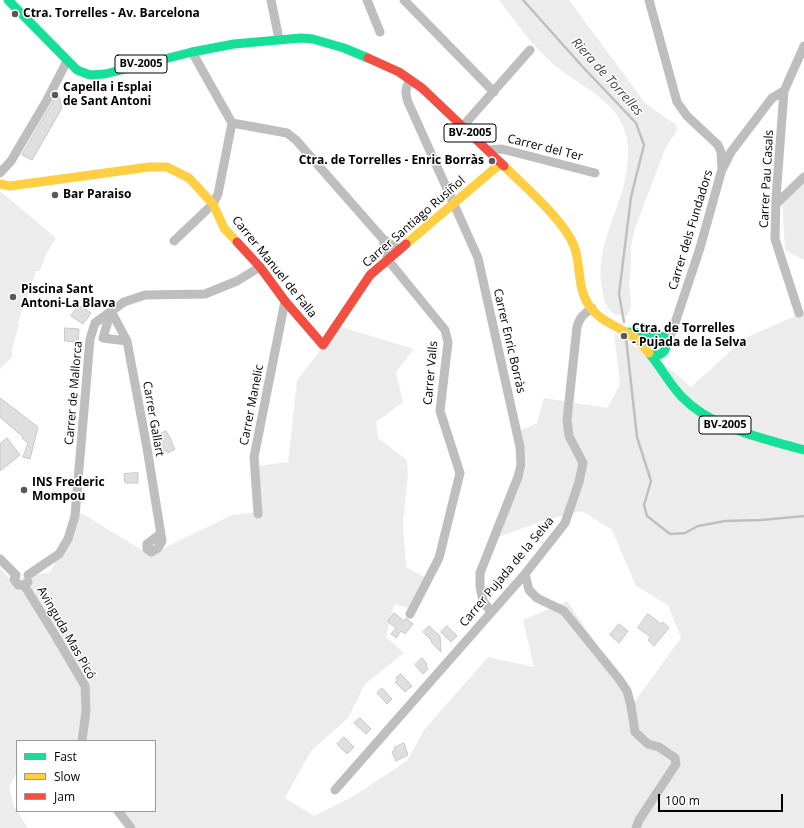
<!DOCTYPE html>
<html>
<head>
<meta charset="utf-8">
<style>
	body { margin:0 }
	#map { position:relative; width:804px; height:828px; overflow:hidden; background:#fff; font-family:"Open Sans",sans-serif }
	canvas { display:block }
	.legend { position:absolute; left:16px; top:740px; width:140px; height:72px; box-sizing:border-box; background:#fff; border:1px solid #999; margin:0; padding:5px 7px; list-style:none; font-size:12px; color:#000 }
	.legend li { display:flex; align-items:center; gap:8px; height:20px }
	.legend b { width:20px; border:1px solid #999 }
	.scale { position:absolute; left:658px; top:794px; width:125px; height:18px; box-sizing:border-box; border:2px solid #000; border-top:0; padding-left:5px; font-size:12px; line-height:14px; white-space:nowrap; color:#000; -webkit-text-stroke:3px #fff; paint-order:stroke }
</style>
</head>
<body>
<div id="map">
<canvas width="804" height="828"></canvas>
<ul class="legend">
<li><b style="height:5px;background:#16e098"></b>Fast</li>
<li><b style="height:5px;background:#ffcf43"></b>Slow</li>
<li><b style="height:5px;background:#f24e42"></b>Jam</li>
</ul>
<div class="scale">100 m</div>
</div>
<script>
const g = document.querySelector('canvas').getContext('2d');
g.lineJoin = 'round';
function fill(path, color) {
  g.fillStyle = color;
  g.fill(path, 'evenodd');
}
function stroke(path, color, width, dash) {
  g.strokeStyle = color;
  g.lineWidth = width;
  g.lineCap = dash ? 'butt' : 'round';
  g.setLineDash(dash || []);
  g.stroke(path);
}
function write(font, color, halo, rows, align = 'center') {
  g.font = font + ' "Open Sans",sans-serif';
  g.lineWidth = 3;
  g.setLineDash([]);
  g.textBaseline = 'middle';
  g.strokeStyle = halo;
  g.fillStyle = color;
  for (const [text, x, y, turn = 0] of rows) {
    g.save();
    g.translate(x, y);
    g.rotate((+turn || 0) * Math.PI / 180);
    g.textAlign = isNaN(turn) ? turn : align;
    if (halo) g.strokeText(text, 0, 0);
    g.fillText(text, 0, 0);
    g.restore();
  }
}
const green = new Path2D(`
	M499,0H569L645,103L670,121L676,124L677,130L665,149L634,231L631,247V264L629,285L631,299L630,309L627,316C624,315 618,316 615,314C608,311 604,301 603,294C593,251 616,220 625,180C627,170 628,158 628,147C625,100 579,88 550,61C530,43 515,21 499,0Z
	M804,179V260L785,250L782,197Z
	M0,191L56,238L46,254L40,271H36L18,323L19,325L12,349V357L0,369Z
	M804,312V828H125L121,820L113,811H155V741H17V772L9,787L14,807L28,828H0V568L10,580L50,572L81,513L150,555L232,515L259,512L257,466L288,462L297,381L338,326L414,349L396,372L403,402L376,422L378,438L407,460L408,475L403,522L406,567L424,577L408,608L394,604L386,637L404,653L365,684L348,718L311,751L285,798L314,816L352,797L407,761L424,730L488,657L534,667L523,620L567,601L635,701L681,638L668,605L636,586L612,530L582,511L542,521L499,537L527,465L521,430L537,423L544,398L607,408L620,385L614,333L669,368L691,387L745,338Z`);
const stream = new Path2D(`
	M523,0L581,65L636,123L644,145L631,197L619,294L624,322
	M626,338L637,437L651,481L644,505L647,516L670,534L685,533L698,526L725,521L762,520L804,516`);
const building = new Path2D(`
	M58,93L62,108L32,160L22,155Z
	M79,305L91,313L83,324L71,316Z
	M65,328L79,329L78,342L65,341Z
	M0,398L38,427L30,459L23,457L28,443L22,438L23,437L0,417Z
	M166,431L172,441L171,442L175,449L168,453L166,450L164,452L158,442L160,441L157,436Z
	M7,438L20,455L0,471V444Z
	M138,473V483H125L124,474Z
	M394,613L404,621L406,618L413,624L405,634L401,631L396,638L391,634L396,628L388,622Z
	M648,614L661,624L663,622L669,628L654,646L648,640L651,637L638,628Z
	M619,624L628,631L619,643L610,635Z
	M429,626L440,636L441,652L431,642L432,641L423,632Z
	M447,626L457,636L451,642L441,632Z
	M422,658L427,664L426,666L428,669L423,674L415,665Z
	M401,674L412,686L405,692L395,682L398,680L396,678Z
	M382,688L392,699L387,704L377,693Z
	M360,718L371,729L366,734L354,723Z
	M344,737L354,747L347,754L337,744Z
	M404,743L408,755L396,761L392,752L395,750L394,748Z`);
const street = new Path2D(`
	M271,0L279,39
	M367,0L380,32
	M404,0L494,92
	M649,0L677,102L687,116L718,145L721,152L722,169L700,248L672,332L667,341
	M410,80C405,89 405,93 408,102L478,258L520,447L521,465L518,477L480,573V587L483,601L491,612
	M784,91L776,198L775,239L799,313
	M232,123L287,133L296,140L383,239L399,250
	M463,126L530,50
	M488,150L502,149L595,173
	M723,168L731,152L772,98L784,91L804,46
	M0,173L11,161L47,100L67,61
	M776,204L804,177
	M383,239L388,260L445,330L448,342L440,411L460,473L439,558L410,614
	M174,241L213,204L218,194L232,123L192,52
	M111,311L127,341L147,448L162,541L158,548L151,552L147,549V544L160,534
	M111,311L103,338L127,341
	M258,514L254,457L285,301
	M0,559L16,575
	M525,574L529,590L537,598L564,611L619,679L627,691L631,706L635,732L648,744L659,747L675,758L676,764L639,820L636,828
	M16,575L14,579L18,585H24L28,582
	M28,575L59,554L68,539L75,516L90,339L95,323L124,302L145,295L205,294L237,281L260,267
	M24,585L55,635L85,686L86,711L82,741
	M335,790L525,574L565,523L579,482L583,463L569,436L567,420L577,327C579,318 584,314 592,308
	M118,811L131,828`);
const fast = new Path2D(`
	M8,0L77,70L90,75L105,74L192,52L234,44L301,38L313,39L344,48L368,58
	M629,332C640,333 655,333 664,337C668,344 667,351 659,355L651,354
	M649,353C661,367 669,384 682,397C713,429 763,438 804,450`);
const slow = new Path2D(`
	M504,166C524,186 564,220 574,246C581,264 577,287 588,304C599,322 619,326 635,338C641,342 644,348 649,353
	M0,184L10,186L149,167H167L189,178L213,204L224,228L237,242
	M406,244L501,163`);
const jam = new Path2D(`
	M368,58L399,72L422,88L504,166
	M237,242L260,267L285,301L323,345L370,275L406,244`);
const markers = [
	[15,14,4,"#595959"],
	[55,95,4,"#595959"],
	[492,161,4,"#595959"],
	[55,195,4,"#595959"],
	[13,297,4,"#595959"],
	[624,336,4,"#595959"],
	[24,490,4,"#595959"]
];
const shields = [
	[141,64,52],
	[470,133,52],
	[725,425,52]
];
const shieldNames = [
	["BV-2005",141,64],
	["BV-2005",470,133],
	["BV-2005",725,425]
];
const poiNames = [
	["Ctra. Torrelles - Av. Barcelona",23,14],
	["Capella i Esplai",63,88],
	["de Sant Antoni",63,102],
	["Ctra. de Torrelles - Enric Borràs",484,161,"right"],
	["Bar Paraiso",63,195],
	["Piscina Sant",21,290],
	["Antoni-La Blava",21,304],
	["Ctra. de Torrelles",632,329],
	["- Pujada de la Selva",632,343],
	["INS Frederic",32,483],
	["Mompou",32,497]
];
const streetNames = [
	["Carrer del Ter",545,148,14],
	["Carrer Pau Casals",767,179,-87],
	["Carrer Santiago Rusiñol",414,222,-41],
	["Carrer dels Fundadors",691,230,-73],
	["Carrer Manuel de Falla",274,267,51],
	["Carrer Enric Borràs",509,341,77],
	["Carrer Valls",431,373,-85],
	["Carrer de Mallorca",74,393,-85],
	["Carrer Manelic",252,405,-79],
	["Carrer Gallart",153,419,80],
	["Carrer Pujada de la Selva",507,572,-50],
	["Avinguda Mas Picó",66,633,60]
];
const waterNames = [
	["Riera de Torrelles",607,77,48]
];
fill(green, '#ececec');
stroke(stream, '#bfbfbf', 2.5);
fill(building, '#dfdfdf');
stroke(building, '#c7c7c7', 1);
stroke(street, '#bebebe', 9);
stroke(fast, '#16e098', 9);
stroke(slow, '#ffcf43', 9);
stroke(jam, '#f24e42', 9);
for (const [x, y, r, color] of markers) {
  const dot = new Path2D();
  dot.arc(x, y, r, 0, 2 * Math.PI);
  g.fillStyle = color;
  g.fill(dot);
  stroke(dot, '#fff', 1.5);
}
for (const [x, y, w] of shields) {
  const box = new Path2D();
  box.roundRect(x - w / 2, y - 9, w, 18, 3);
  g.fillStyle = '#fff';
  g.fill(box);
  stroke(box, '#000', 1);
}
write('bold 11px', '#000', null, shieldNames);
write('bold 12px', '#000', '#fff', poiNames, 'left');
write('12px', '#000', '#fff', streetNames);
write('italic 13px', '#444', '#fff', waterNames);
</script>
</body>
</html>
